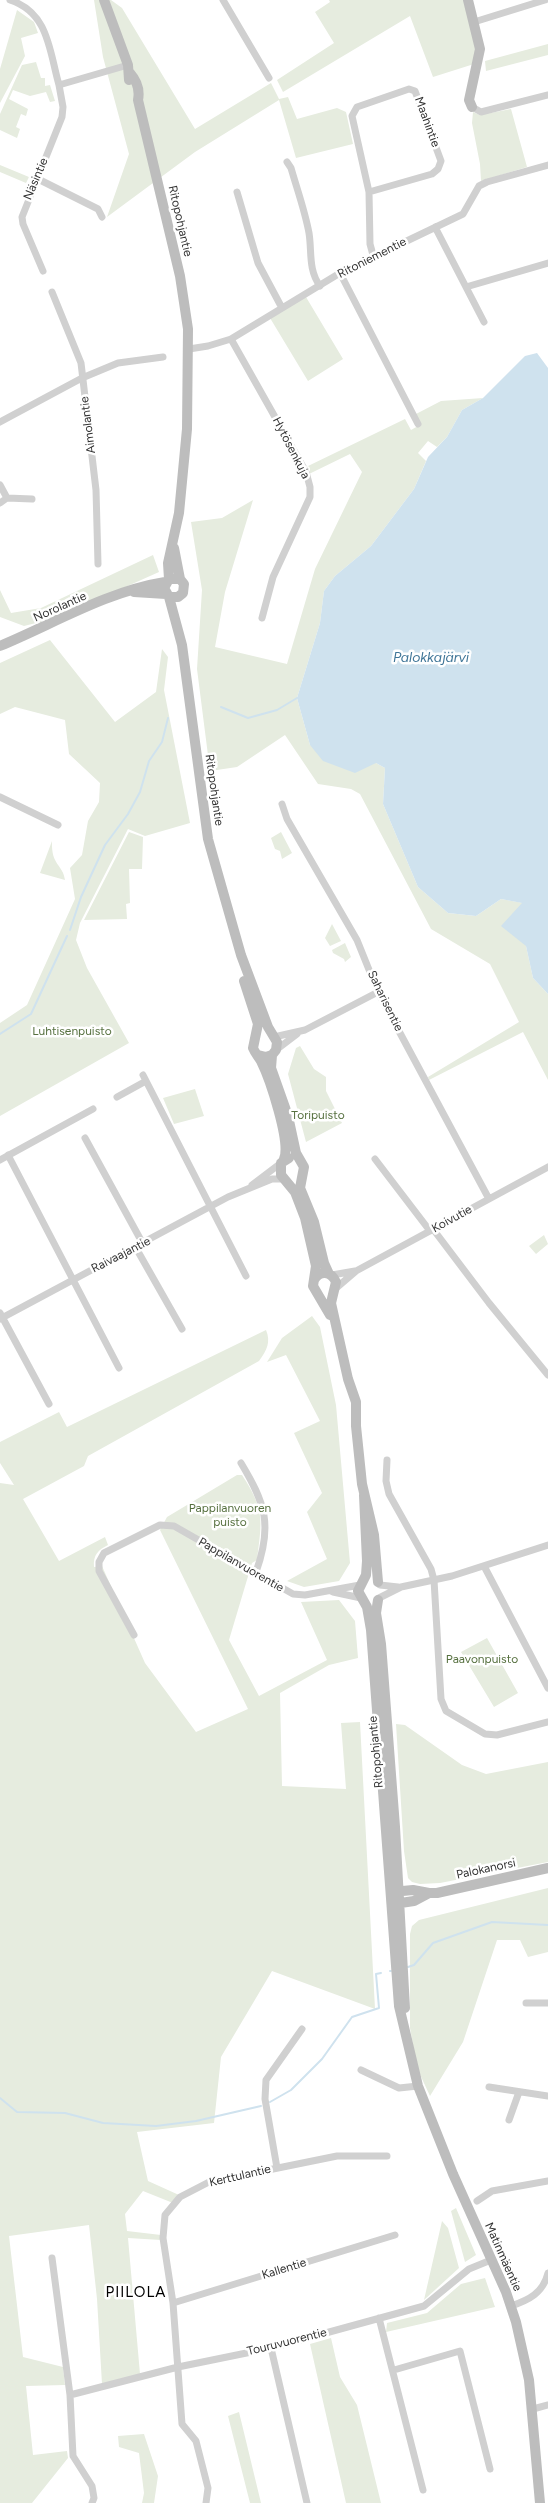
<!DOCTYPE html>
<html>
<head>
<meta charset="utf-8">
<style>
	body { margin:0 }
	canvas { display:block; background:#fff }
</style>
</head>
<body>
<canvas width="548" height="2503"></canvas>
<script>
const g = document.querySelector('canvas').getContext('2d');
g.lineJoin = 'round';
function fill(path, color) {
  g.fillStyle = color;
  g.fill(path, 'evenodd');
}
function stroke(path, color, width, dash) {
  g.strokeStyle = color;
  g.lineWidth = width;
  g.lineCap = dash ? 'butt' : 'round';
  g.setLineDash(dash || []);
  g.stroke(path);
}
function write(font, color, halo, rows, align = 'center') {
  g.font = font + ' Figtree,sans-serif';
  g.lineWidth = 5;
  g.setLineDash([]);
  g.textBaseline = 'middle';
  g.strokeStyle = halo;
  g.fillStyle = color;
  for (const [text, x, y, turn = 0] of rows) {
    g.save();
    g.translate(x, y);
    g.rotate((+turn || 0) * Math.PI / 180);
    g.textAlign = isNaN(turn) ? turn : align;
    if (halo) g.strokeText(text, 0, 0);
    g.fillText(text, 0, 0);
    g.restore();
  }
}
const green = new Path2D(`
	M94,0H111L122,8L195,129L271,83L279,99L288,97L297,119L337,108L346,112L353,144L296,158L279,100L195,152L107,217L129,154L103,57Z
	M329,0H465L476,50L474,64L433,77L410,16L283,92L277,80L334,43L315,12L330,2Z
	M17,10L34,22L38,33L21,38L25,56L0,103V69Z
	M548,44V55L486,71L485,61Z
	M36,62L41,78H45V86L50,85L55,101L50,102L46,92L30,96L13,90L9,99L28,109L26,116L21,114L16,127L20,129L17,138L0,130V114L22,65Z
	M511,109L527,167L481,181L480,164L472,123L473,112L480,115Z
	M0,165L29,177L26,183L0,172Z
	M306,297L343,359L308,381L270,318Z
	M483,398L462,410L447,437L437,447L428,441L418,453L426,461L414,489L371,546L335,576L324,591L320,623L297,698L310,745L376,763L385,768L383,804L418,887L448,913L476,916L501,899L523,903L526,946L533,978L548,994V1080L523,1032L429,1080L428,1077L519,1022L490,964L431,929L360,794L351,789L318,784L285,735L237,767L210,771L197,669L202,590L191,522L222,518L253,500L225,592L215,647L287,664L315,569L362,472L350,454L309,474L306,467L405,419L411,430L418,426L416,414L441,401Z
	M153,555L159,572L56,618L24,626L0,617V590L11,613L41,608Z
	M50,640L115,722L156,692L162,649L168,657L164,690L190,823L145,836L128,829L80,923L76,940L87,968L129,1043L0,1116V1023L27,1005L75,899L70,868L82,855L88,821L99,802L100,783L69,754L65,720L15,707L0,714V663Z
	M129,832L143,837L142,869H129L130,903L126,904L127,919L84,920Z
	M281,832L292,853L282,859L280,851L275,849L271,838Z
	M52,841C51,866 63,864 65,880L40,873Z
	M332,924L341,941L330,946L325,938Z
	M345,943L351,957L345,962L344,959L333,953L332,950Z
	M300,1046L314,1069L326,1077V1091L342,1123L306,1142L288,1074L296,1048Z
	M195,1089L204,1116L174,1124L163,1098Z
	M544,1235L548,1244L536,1254L529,1246Z
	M312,1316L320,1327L336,1405L350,1563L339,1581L304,1587L287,1581L327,1559L307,1512L322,1493L294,1433L320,1421L286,1355L267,1362L282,1338Z
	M266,1330C271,1342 267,1350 259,1361L88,1456L84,1466L23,1499L59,1561L105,1537L108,1545C98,1550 93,1555 94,1567L102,1566L145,1663L196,1732L248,1709L160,1530L167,1517L237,1475H242C265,1510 262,1520 257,1560L252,1563L229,1640L259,1696L327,1660L301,1602L339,1600L355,1621L358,1658L329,1665L280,1693L282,1786L346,1789L341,1723L360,1722L375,2009L272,1971L221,2057L214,2123L137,2132L148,2181L179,2195L173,2203L143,2191L125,2214L127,2231L161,2235V2240L128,2238L140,2374L102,2384L97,2299L89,2225L9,2236L23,2357L63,2367L65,2385L26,2386L33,2455L67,2451L68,2458L32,2503H0V1483L14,1485L0,1463V1442L59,1412L67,1427Z
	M487,1638L518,1693L494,1707L461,1652Z
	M396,1724L405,1725L462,1765L486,1774L548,1762V1862L440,1883L420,1884L412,1882L408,1878L404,1851Z
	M548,1888V1952L528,1957L520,1940H497L463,2042L430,2096L417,2068L410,2028V1934L412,1926L419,1920Z
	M456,2208L476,2255L465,2262L451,2211Z
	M442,2221L448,2228L459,2268L424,2300Z
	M485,2278L495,2307L386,2332L387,2323L427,2313L461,2284Z
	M331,2338L340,2377L357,2405L381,2503H346L310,2344Z
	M239,2412L261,2503H250L228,2416Z
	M144,2434L158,2476L154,2503H142L144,2493L139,2453L119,2447L118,2436Z`);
const water = new Path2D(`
	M537,353L548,368V994L533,978L526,946L501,926L522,903L501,899L476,916L448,913L418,887L383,804L385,768L376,763L355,773L323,761L310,745L297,698L320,623L324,591L335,576L371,546L414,489L428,457L447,437L462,410L483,398L525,356Z`);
const stream = new Path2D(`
	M221,707L248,718L277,710L297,698
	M70,930L81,897L105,845L128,814L140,792L149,761L162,742L168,718
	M0,1034L31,1014L67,936
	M408,1967L414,1965L433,1943L492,1922L548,1925
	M390,1971H391
	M0,2098L17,2112L65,2113L103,2123L156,2126L196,2121L261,2106
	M270,2102L291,2090L322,2059L352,2017L379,2008L376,1974L381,1973`);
const street = new Path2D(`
	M10,0C49,13 49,50 59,85L128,65
	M223,0L269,78
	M474,22L545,0
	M472,107L481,112L548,95
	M287,162L291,168C297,189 305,211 309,233C312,251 308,270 320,286
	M36,178L98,209L102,217
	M237,192L258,263L282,308
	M369,192L432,174L438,169L441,161L415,91L409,89L357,107L352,116L369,192L370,244L373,255
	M435,227L484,322
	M43,271L23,224L22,217L62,117L63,107L59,85
	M340,273L418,424
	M466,287L548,263
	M52,292L81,363L96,490L98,564
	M231,339L306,472L310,487V497L273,577L262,618
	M189,349L208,346L231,339L340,273L463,214L479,186L487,182L548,165
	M0,422L82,378L118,363L163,357
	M0,485L7,498
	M0,503L7,498L32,499
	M0,797L58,825
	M282,804L287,819L357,940L378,992L489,1199
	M274,1037L305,1030L378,992
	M276,1050L297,1034
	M143,1075L246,1276
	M117,1097L146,1081
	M85,1138L143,1244
	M8,1155L119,1368
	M375,1159L430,1231
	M0,1160L93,1109
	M252,1185L281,1163
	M433,1229L489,1303L548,1375
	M136,1248L182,1329
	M332,1275L355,1271
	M335,1289L356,1271L548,1167
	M0,1313L49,1404
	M0,1319L228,1197L272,1179H285
	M387,1460L386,1481L389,1494L431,1569L434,1580L441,1699L446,1711L485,1734L497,1735L548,1722
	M241,1463C265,1503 273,1525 256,1572
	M484,1566L548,1688
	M380,1585L398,1587
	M333,1592L361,1598
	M379,1598L401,1587L452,1576L548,1545
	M134,1635L99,1571V1562L104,1553L160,1525L174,1526L293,1594L305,1595L360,1585
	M526,2003H548
	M361,2070L399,2088L418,2086
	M489,2087L548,2096
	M509,2120L519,2092
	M277,2168L265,2099L266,2080L302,2029
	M477,2201L492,2191L548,2181
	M52,2258L70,2395L73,2456L92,2486L94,2498L92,2503
	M173,2303L395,2235
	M511,2306C529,2300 543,2293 548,2273
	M379,2318L423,2490
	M271,2348L307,2503
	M394,2370L460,2351L490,2469
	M70,2395L178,2367L271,2348L424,2306L469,2269L491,2260
	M533,2409L548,2405
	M206,2503L208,2488L196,2441L182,2424L173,2303L163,2238L165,2215L180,2197L209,2182L337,2156H387`);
const secondary = new Path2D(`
	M104,0L128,65L129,80
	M468,0L480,49L469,100L472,107
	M130,73C137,81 140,90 138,100L180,276L188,329L187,429L179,513L168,563L169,579
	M174,548L180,579
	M134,592L166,594
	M169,597H178L183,593L184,584L180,579H169L164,588L169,597L182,645L208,839L241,955L268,1027L277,1042L276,1050L272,1055L266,1057L258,1055
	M0,646C53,624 108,591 165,582
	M244,981L258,1024L253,1048C255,1053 258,1056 261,1061C270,1079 291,1142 284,1159
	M272,1055L271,1068L288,1116L296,1153L304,1167L300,1188L314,1222L324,1263L329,1274
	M289,1158L281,1163V1175L295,1192L305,1218L316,1266L313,1286L330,1315
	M314,1280C320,1270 331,1271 336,1282L331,1303L348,1379L356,1402V1426L362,1484L374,1535L378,1582
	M364,1495L367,1561L366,1575L358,1591L367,1607L371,1630L399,2006L418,2086L453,2174L506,2292L516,2322L529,2380L540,2503
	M378,1600L376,1613L381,1644L395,1827L405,2008
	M392,1892L413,1890L429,1893H437L548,1868
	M394,1904L414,1901L429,1893`);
const streetNames = [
	["Maahintie",427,122,70],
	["Näsintie",36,179,-67],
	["Ritopohjantie",180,221,77],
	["Ritoniementie",372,258,-27],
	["Aimolantie",88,425,-97],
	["Hytösenkuja",291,448,63],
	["Norolantie",60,607,-24],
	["Ritopohjantie",214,790,82],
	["Saharisentie",385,1001,64],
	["Koivutie",452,1219,-29],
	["Raivaajantie",121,1255,-27],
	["Pappilanvuorentie",241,1565,30],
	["Ritopohjantie",376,1752,-95],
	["Palokanorsi",486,1869,-12],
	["Kerttulantie",240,2176,-13],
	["Matinmäentie",503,2257,66],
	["Kallentie",284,2269,-17],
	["Touruvuorentie",287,2342,-14]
];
const parkNames = [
	["Luhtisenpuisto",72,1031],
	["Toripuisto",318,1115],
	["Pappilanvuoren",230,1508],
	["puisto",230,1522],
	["Paavonpuisto",482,1659]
];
const waterNames = [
	["Palokkajärvi",431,658]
];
const quarterNames = [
	["PIILOLA",136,2293]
];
fill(green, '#e6ecdf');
fill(water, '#cfe2ee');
stroke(stream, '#cfe2ee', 2);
stroke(street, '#d0d0d0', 7);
stroke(secondary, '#bdbdbd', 10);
write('12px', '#333', '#fff', streetNames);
write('12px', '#56703f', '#fff', parkNames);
write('italic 14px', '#3f7597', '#fff', waterNames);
g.letterSpacing = '1px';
write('15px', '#000', '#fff', quarterNames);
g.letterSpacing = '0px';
</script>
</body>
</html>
